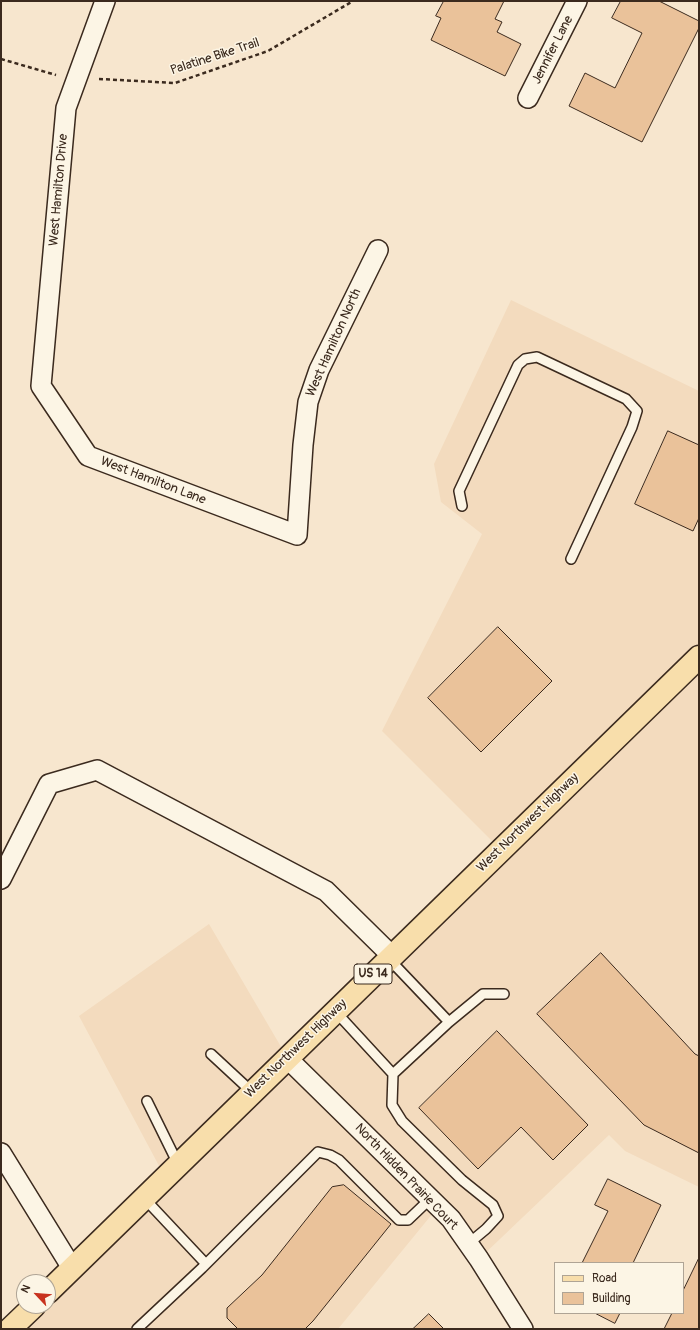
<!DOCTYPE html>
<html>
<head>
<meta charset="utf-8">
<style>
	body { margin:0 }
	#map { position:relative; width:700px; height:1330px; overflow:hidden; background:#f7e6ce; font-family:Pangolin,sans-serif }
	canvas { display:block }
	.frame { position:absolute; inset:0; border:2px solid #3b2a1e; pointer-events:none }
	.legend { position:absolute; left:554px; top:1262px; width:130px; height:52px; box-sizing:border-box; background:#fcf5e5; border:1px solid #afa495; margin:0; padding:5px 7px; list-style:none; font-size:12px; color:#3b2a1e }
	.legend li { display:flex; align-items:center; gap:8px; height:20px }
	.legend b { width:20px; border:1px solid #afa495 }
	.north { position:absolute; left:16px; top:1274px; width:40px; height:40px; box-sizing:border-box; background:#fcf5e5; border:1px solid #afa495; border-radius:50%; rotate:296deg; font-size:11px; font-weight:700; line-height:16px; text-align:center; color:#3b2a1e }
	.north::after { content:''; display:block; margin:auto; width:14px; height:18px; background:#c8321e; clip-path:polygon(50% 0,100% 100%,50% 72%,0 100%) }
</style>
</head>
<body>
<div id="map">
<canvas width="700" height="1330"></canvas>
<div class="frame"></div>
<ul class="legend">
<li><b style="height:5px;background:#f8deab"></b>Road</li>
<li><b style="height:11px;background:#eac29a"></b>Building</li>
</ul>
<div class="north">N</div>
</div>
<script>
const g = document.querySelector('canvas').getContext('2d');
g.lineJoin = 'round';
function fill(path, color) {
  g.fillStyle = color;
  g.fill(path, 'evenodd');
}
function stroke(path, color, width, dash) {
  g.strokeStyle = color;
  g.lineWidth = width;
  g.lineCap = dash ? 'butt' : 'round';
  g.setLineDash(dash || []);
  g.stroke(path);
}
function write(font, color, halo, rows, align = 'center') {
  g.font = font + ' Pangolin,sans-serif';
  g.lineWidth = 3;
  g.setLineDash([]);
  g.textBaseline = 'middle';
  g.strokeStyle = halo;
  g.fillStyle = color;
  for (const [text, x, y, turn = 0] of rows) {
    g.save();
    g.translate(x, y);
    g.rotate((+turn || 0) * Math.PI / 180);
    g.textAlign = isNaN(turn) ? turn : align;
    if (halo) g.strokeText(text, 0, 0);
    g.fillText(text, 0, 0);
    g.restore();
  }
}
const built = new Path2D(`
	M511,300L699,391V1187L625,1151L609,1135L479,1259L438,1207L338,1329H10L34,1306H48V1292L165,1177L79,1016L209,924L287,1057L501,850L382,731L482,534L441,502L434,464Z`);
const building = new Path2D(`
	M444,1H504L495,19L502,22L497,32L521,44L505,76L431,40L441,18L436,16Z
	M621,1H659L699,21V28L642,142L569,106L585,73L615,88L642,33L612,18Z
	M668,431L699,445V518L693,531L635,504Z
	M498,627L552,681L481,752L428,698Z
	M601,953L695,1054L699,1056V1153L644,1125L537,1014Z
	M497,1031L588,1125L553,1160L521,1127L478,1169L419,1108Z
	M608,1179L661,1205L633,1263H582L608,1211L595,1205Z
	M344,1185L391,1224L313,1321L305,1329H238L227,1318V1308L262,1275L332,1187Z
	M699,1258V1329H664L672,1313H683V1291Z
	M595,1313H620L615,1323Z
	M429,1314L444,1329H413Z`);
const path = new Path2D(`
	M1,59L56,75
	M99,79L175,83L268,51L353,1`);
const service = new Path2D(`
	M462,506L459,491L518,365L525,359L537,357L626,399L637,411L632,427L571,559
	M389,959L449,1022
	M335,1011L393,1074
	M211,1054L252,1092
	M147,1101L178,1164
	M144,1198L206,1264
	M468,1244L486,1229L498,1216L493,1205L462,1180L402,1121L392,1105L393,1074L449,1022L483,994H504
	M137,1329L202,1268L318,1152L330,1155L339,1160L399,1220H408L430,1199`);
const minor = new Path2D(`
	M105,1L66,108L41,386L88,456L297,535L303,445L308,402L319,370L378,250
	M528,98L577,1
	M1,879L49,784L97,770L326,891L392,956
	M287,1058L451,1219L479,1259L523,1329
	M1,1153L72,1268`);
const primary = new Path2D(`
	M48,1292L699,657
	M10,1329L34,1306`);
const shields = [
	[373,974,38]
];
const shieldNames = [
	["US 14",373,974]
];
const streetNames = [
	["Jennifer Lane",553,50,-63],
	["Palatine Bike Trail",215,57,-18],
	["West Hamilton Drive",59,190,-85],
	["West Hamilton North",334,343,-66],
	["West Hamilton Lane",153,481,21],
	["West Northwest Highway",528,823,-44],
	["West Northwest Highway",296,1049,-44],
	["North Hidden Prairie Court",406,1177,46]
];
fill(built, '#f3dbbe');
fill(building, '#eac29a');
stroke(building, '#3b2a1e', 1);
stroke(service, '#3b2a1e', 12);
stroke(minor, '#3b2a1e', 22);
stroke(primary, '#3b2a1e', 25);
stroke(path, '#3b2a1e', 2.5, [4, 3]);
stroke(service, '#fcf5e5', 9);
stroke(minor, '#fcf5e5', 19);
stroke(primary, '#f8deab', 22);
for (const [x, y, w] of shields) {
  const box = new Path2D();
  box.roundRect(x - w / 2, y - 10, w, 20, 3);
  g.fillStyle = '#fcf5e5';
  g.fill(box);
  stroke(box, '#3b2a1e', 1);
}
write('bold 12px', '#3b2a1e', null, shieldNames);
write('13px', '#3b2a1e', '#fcf5e5', streetNames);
</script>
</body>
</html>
